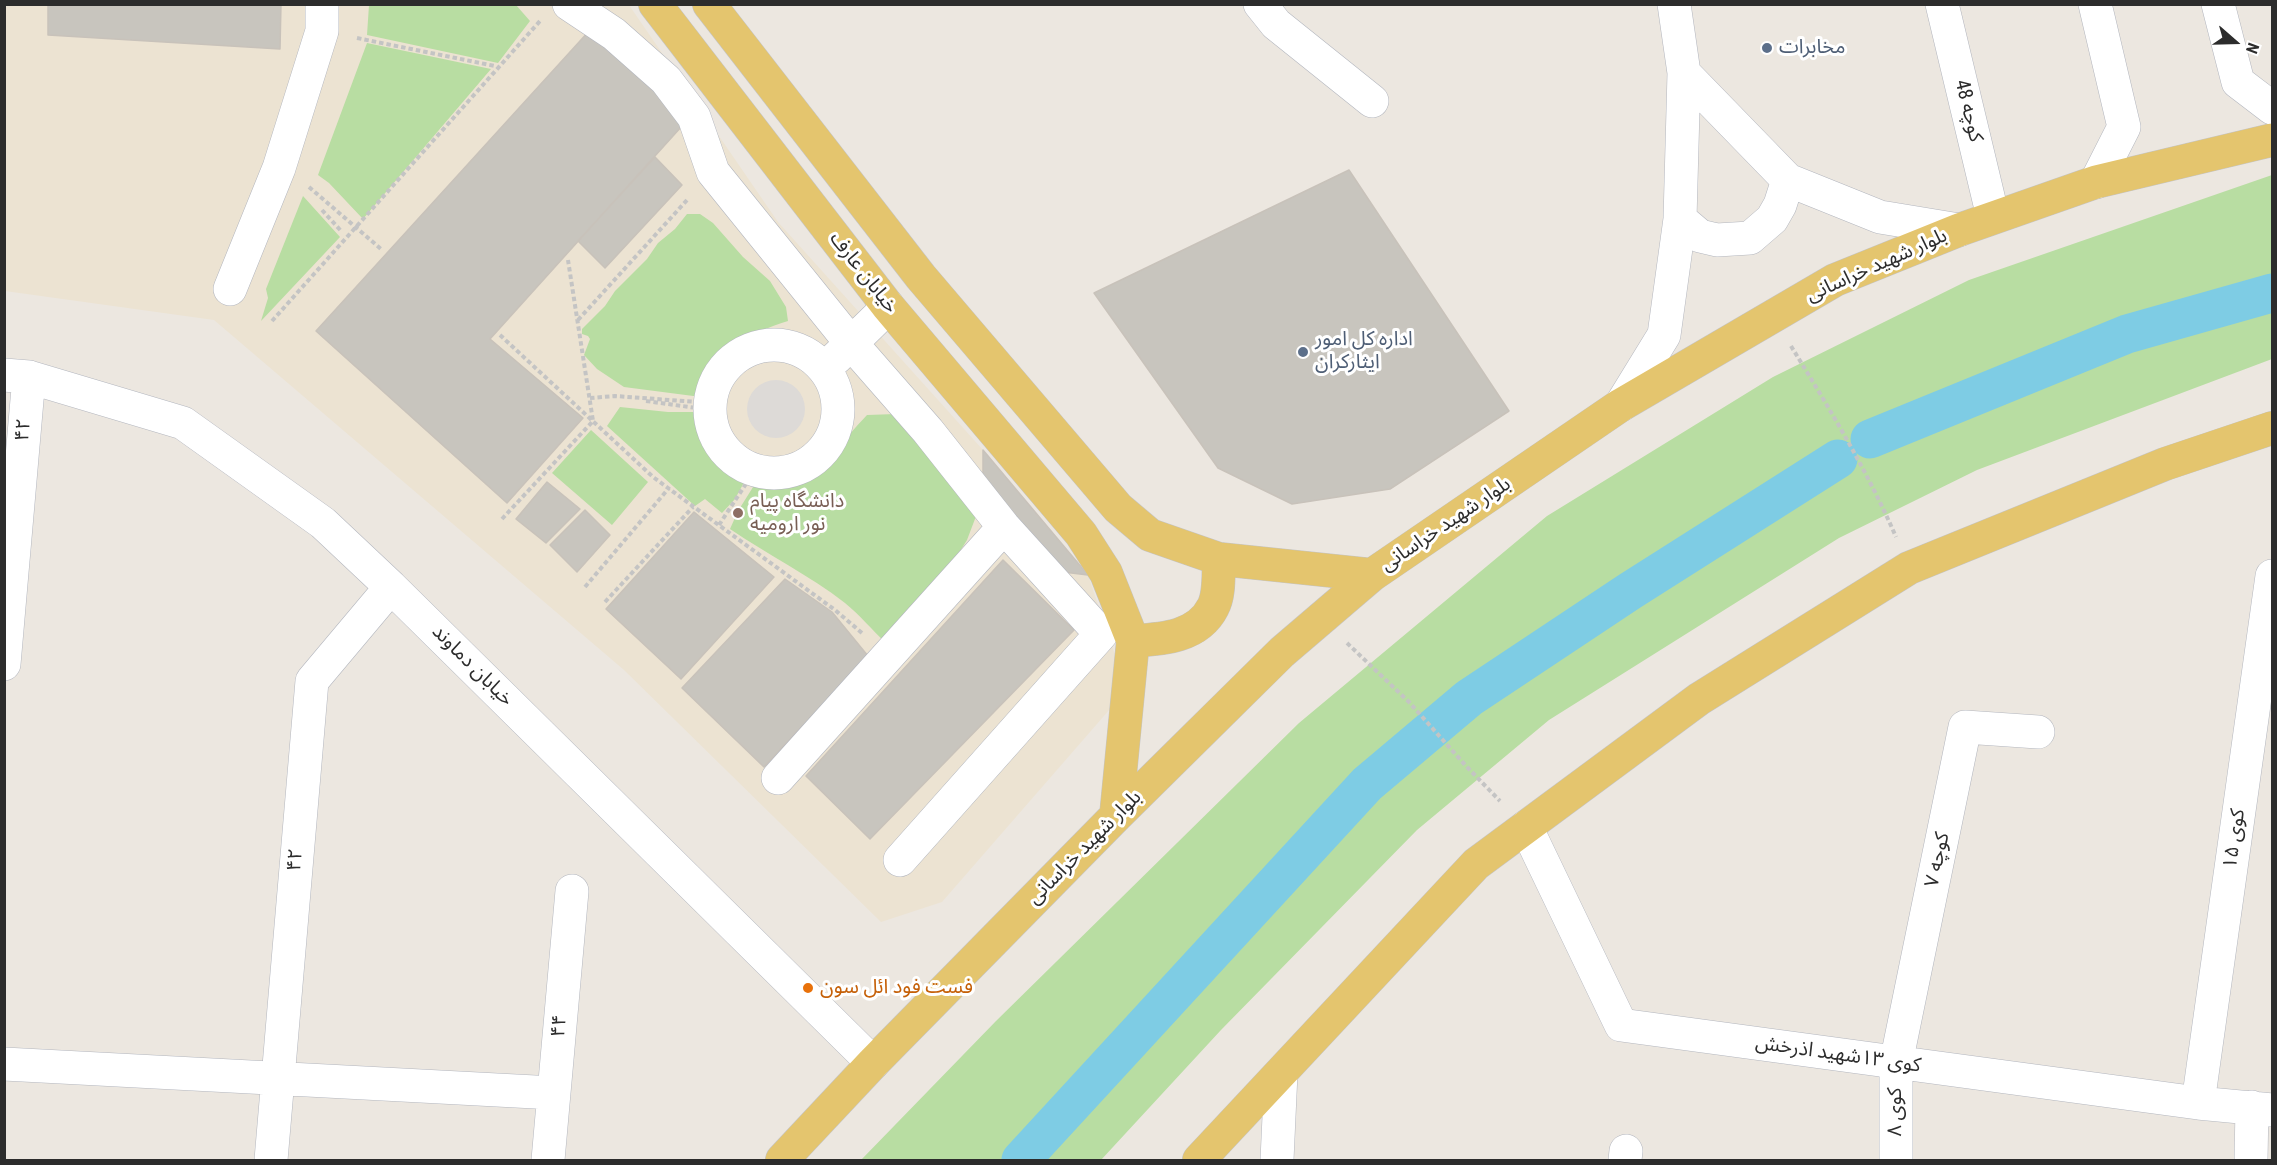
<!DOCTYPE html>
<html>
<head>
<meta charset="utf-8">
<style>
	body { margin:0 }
	#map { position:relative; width:2277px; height:1165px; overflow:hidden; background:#ece7e0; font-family:"Roboto Condensed",sans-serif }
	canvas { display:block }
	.frame { position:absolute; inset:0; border:6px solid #2c2c2c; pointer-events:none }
	.north { position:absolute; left:2205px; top:12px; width:60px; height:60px; -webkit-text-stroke:4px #fff; paint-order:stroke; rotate:110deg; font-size:16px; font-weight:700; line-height:24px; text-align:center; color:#2c2c2c }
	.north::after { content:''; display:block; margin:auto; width:21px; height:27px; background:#2c2c2c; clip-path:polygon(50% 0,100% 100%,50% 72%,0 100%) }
</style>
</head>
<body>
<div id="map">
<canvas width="2277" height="1165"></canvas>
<div class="frame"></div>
<div class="north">N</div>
</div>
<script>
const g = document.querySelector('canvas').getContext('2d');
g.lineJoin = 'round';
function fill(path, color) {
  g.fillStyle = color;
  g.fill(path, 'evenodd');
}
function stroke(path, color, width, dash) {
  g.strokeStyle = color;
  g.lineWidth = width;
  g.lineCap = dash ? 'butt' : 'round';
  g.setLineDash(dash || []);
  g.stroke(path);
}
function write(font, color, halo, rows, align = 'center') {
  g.font = font + ' "Roboto Condensed","Noto Sans Arabic",sans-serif';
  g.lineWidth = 6;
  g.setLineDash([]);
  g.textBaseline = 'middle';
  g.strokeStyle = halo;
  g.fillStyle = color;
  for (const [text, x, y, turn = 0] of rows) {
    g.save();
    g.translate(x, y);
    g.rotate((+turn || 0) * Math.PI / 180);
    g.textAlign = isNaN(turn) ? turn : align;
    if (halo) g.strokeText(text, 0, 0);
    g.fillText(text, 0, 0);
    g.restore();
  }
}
const education = new Path2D(`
	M5,5H629L778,222L983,450L1088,575L1116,658L1117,701L942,902L881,922L624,670L214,320L5,291Z`);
const green = new Path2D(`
	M369,5H516L530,21L498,63L367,35Z
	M367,43L491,69L363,219L329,183L318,175Z
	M2272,175V359L1977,470L1839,538L1549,720L1417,830L1221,1030L1101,1160H861L996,1021L1299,723L1547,516L1773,377L1969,280Z
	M303,196L340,237L261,321L268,298L266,289Z
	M687,214H700L713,223L743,257L770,281L786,307L788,321C750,332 711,356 701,397L624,387L597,369L584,355L590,339L588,336L582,334V329L605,306L615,291L647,259L658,243L675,229Z
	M620,407L668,412H704C704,438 725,464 748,475L735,499L722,513L705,499L695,506L607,426Z
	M896,414L978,511L967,540L957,556L886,643C872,630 860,615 845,603C809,575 768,555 730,529L738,511L760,476C806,496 840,443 867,415Z
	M591,430L648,482L612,525L552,473Z`);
const plaza = new Path2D(`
	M747 409a29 29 0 1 1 58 0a29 29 0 1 1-58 0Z`);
const canal = new Path2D(`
	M1870,439L2127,334L2272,293
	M1021,1160L1367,784L1469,698L1630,591L1838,459`);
const building = new Path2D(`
	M48,4H281L280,49L48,35Z
	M590,30L691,116L490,339L583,418L507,503L316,331Z
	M655,157L682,185L605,268L578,241Z
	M1349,170L1509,411L1390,489L1292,504L1218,468L1094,293Z
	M983,450L1088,575L1063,572L983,478Z
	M547,482L580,509L546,543L516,519Z
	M585,510L610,535L577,572L550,545Z
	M694,512L774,577L681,679L606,609Z
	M1003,560L1074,630L870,839L806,776Z
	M785,579L832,612L868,656L764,767L682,688Z`);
const path = new Path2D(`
	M357,38L495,66
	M309,187L381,249
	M322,210L342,232
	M578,320L688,199
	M272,321L540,21
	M500,335L653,477L835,610L862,633
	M1791,346C1829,408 1867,470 1896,537
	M590,398L615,396L711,403
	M646,401L711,410
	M502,519L593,421L568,260
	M719,525L755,470
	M585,587L669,488
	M605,602L693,507
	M1347,643L1409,702L1466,766L1500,801`);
const minor = new Path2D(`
	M569,4L614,34L666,80L694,117L713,172L851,343L928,431L1004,527L1101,634L900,860
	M1260,4L1276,24L1372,101
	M1942,4L1993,217
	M2095,4L2124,127L2096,182
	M2218,4L2238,82L2272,108
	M1684,73L1788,180L1880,217L1959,230
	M1680,219L1700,236L1717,240L1750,238L1772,219L1780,205L1788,180
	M230,289L279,168L322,31V4
	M710 409a64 64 0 1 1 128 0a64 64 0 1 1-128 0Z
	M836,358L880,315L887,305
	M4,375L29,377L183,423L323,523L391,587L873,1063
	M1621,405L1664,335L1680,219L1684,73L1674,4
	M4,664L29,377
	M778,778L1004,527
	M1526,827L1621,1025L2198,1103L2272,1110
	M4,1064L554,1093
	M2198,1103L2272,576
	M271,1160L312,681L391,587
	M548,1160L572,891
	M1277,1160L1281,1073
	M1625,1160L1626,1151
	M1896,1160V1063L1965,727L2038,732
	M2251,1160L2252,1107`);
const major = new Path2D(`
	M655,4L887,305L1081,534L1106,573L1133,641L1116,816
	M709,4L921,277L1118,508L1150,535L1219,559L1372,575
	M1133,641C1163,639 1198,637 1213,607C1220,594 1218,574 1219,559
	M782,1160L873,1063L1116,816L1282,652L1372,575L1621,405L1835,280L1959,230L2096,182L2272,140
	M1199,1160L1476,864L1699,699L1909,568L2165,464L2272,428`);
const markers = [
	[1767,48,6,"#5c6f8a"],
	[1303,352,6,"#5c6f8a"],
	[738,513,6,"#8d6e63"],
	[808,988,6,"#e8710a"]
];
const serviceNames = [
	["مخابرات",1779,48],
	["اداره کل امور",1315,340],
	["ایثارکران",1315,363]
];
const streetNames = [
	["کوچه 48",1968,111,76],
	["بلوار شهید خراسانی",1877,266,-24],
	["خیابان عارف",863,273,52],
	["۴۲",24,430,-85],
	["بلوار شهید خراسانی",1446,525,-34],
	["خیابان دماوند",472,666,45],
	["کوی ۱۵",2235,839,-82],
	["بلوار شهید خراسانی",1085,848,-45],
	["۴۲",296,860,-85],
	["کوچه ۷",1938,860,-78],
	["۴۴",560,1026,-85],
	["کوی ۱۳شهید اذرخش",1838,1055,8],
	["کوی ۸",1896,1112,-90]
];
const educationNames = [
	["دانشگاه پیام",750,502],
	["نور ارومیه",750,525]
];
const foodNames = [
	["فست فود ائل سون",820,988]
];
fill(education, '#ece3d2');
fill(green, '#b8dda2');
fill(plaza, '#dddad7');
stroke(canal, '#7ecce4', 39);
fill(building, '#c8c5be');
stroke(building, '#c8c2ba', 1.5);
stroke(minor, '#b3b6be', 34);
stroke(major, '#c4c4c4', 34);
stroke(path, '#c4c4c4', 4, [4.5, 3]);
stroke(minor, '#fff', 33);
stroke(major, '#e4c56e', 33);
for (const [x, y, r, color] of markers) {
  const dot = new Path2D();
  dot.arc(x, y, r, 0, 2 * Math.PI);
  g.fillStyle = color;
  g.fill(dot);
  stroke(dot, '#fff', 2);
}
write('20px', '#4e5e75', '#fff', serviceNames, 'left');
write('20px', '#2c2c2c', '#fff', streetNames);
write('20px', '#785e54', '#fff', educationNames, 'left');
write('20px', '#c56008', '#fff', foodNames, 'left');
</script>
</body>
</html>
